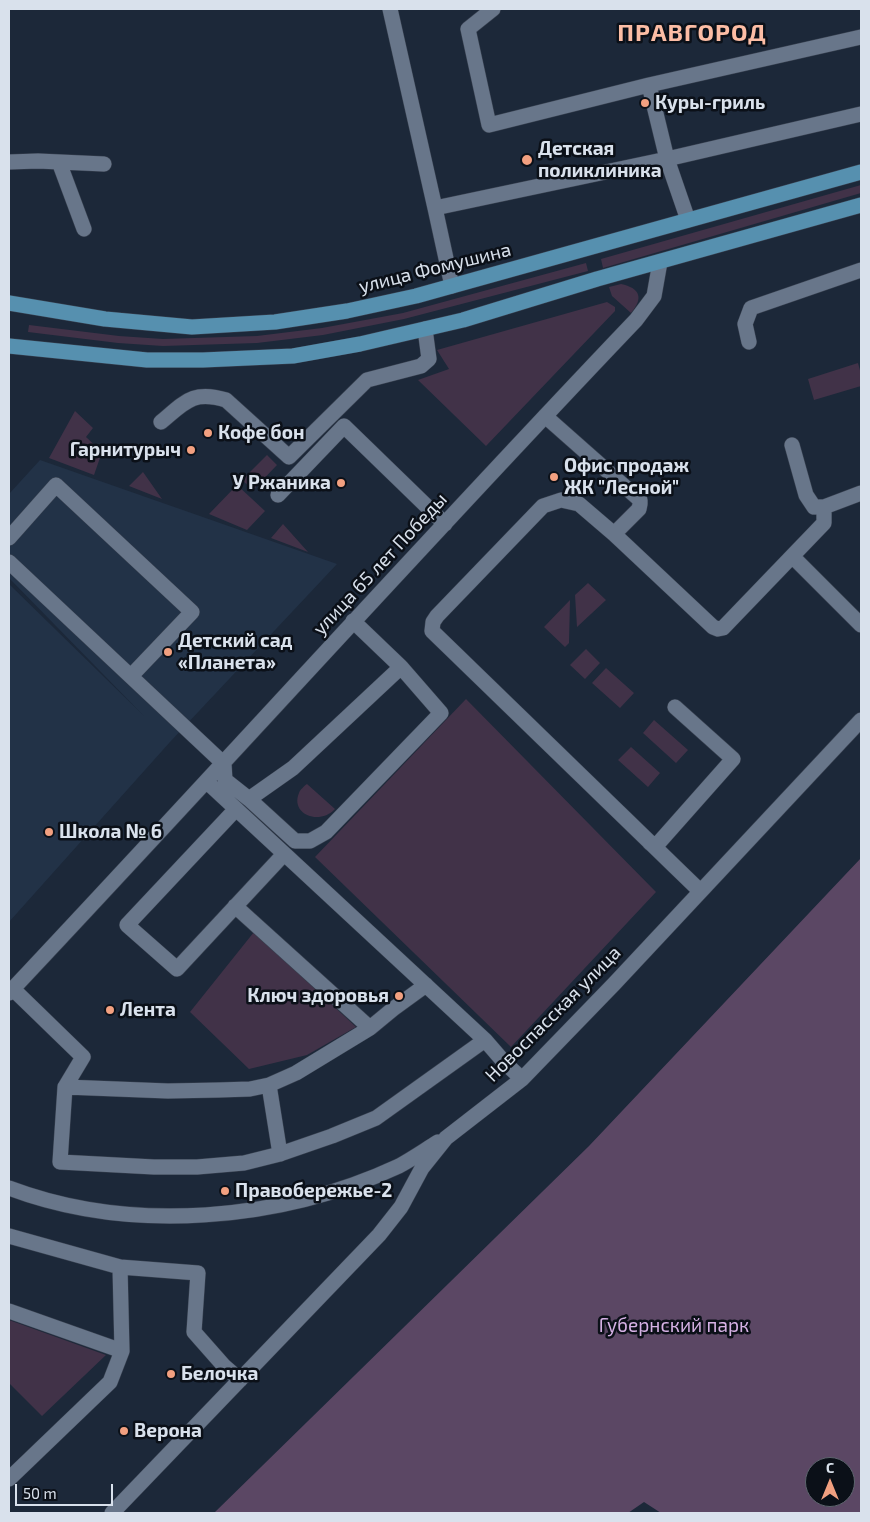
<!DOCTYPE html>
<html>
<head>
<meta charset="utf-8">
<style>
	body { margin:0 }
	#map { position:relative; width:870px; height:1522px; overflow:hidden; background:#1c2839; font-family:"Exo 2",sans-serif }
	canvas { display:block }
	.frame { position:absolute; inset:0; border:10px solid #d9e1ec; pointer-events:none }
	.north { position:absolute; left:805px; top:1457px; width:50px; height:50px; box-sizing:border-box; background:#0b1018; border:1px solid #5d646d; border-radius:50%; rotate:0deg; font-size:14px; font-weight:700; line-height:20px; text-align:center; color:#d9e1ec }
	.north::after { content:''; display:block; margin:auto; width:18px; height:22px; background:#f2a080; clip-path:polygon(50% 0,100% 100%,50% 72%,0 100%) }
	.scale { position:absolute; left:15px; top:1484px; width:98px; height:22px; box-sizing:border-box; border:2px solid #d9e1ec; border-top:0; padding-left:6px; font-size:15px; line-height:18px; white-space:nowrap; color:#d9e1ec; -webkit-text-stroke:4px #0b1018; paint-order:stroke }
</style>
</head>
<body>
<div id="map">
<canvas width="870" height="1522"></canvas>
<div class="frame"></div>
<div class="north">С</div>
<div class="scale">50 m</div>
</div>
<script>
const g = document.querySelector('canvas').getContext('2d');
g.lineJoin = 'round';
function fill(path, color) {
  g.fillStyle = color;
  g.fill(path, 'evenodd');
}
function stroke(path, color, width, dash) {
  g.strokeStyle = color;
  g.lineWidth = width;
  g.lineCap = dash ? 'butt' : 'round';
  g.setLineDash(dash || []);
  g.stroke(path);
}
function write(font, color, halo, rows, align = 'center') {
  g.font = font + ' "Exo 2",sans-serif';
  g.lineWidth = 5;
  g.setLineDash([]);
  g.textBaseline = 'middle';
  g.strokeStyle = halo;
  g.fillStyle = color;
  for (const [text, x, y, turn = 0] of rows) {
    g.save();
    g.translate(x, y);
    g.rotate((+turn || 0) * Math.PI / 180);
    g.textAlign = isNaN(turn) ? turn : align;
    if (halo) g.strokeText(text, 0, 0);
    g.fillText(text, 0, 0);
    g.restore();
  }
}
const built = new Path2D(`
	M40,460L337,564L170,742L9,922V584L144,716L9,578V494Z`);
const green = new Path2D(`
	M861,185V193L603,268L601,259Z
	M586,263L588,271L404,319L323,335L257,343L163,346L118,343L28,332L29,325L119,336L163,339L257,336L322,328L403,313Z
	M621,284C640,288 644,298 631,313L612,296L609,287Z
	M607,302L615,307V311L486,446L418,380L449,369L437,350Z
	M858,363L861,374V386L814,400L808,379Z
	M75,411L93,428L86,437L102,452L94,475L49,458Z
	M267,455L277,465L253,490L242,480Z
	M143,472L162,499L129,486Z
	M237,485L265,511L247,530L209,514Z
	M283,524L308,552L271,538Z
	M588,583L606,600L577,627L575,595Z
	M570,600L569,643L565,647L544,627Z
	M586,649L600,663L585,679L570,665Z
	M606,668L634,693L620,708L592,683Z
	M466,699L656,892L511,1047L315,857Z
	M654,720L688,750L676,763L643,733Z
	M631,747L660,773L648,787L618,760Z
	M307,784L335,809C319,826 290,814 299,793C300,790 304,786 307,784Z
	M254,932L356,1027L307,1055L249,1069L190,1012Z
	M9,1320L106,1355L42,1416L9,1383Z`);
const forest = new Path2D(`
	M861,858V1513H661L644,1502L628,1513H214L589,1146ZM815,1467H845V1497H815Z`);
const minor = new Path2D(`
	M390,9L435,208
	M493,9L468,29L489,125L649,85L861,37
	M9,162L38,161L104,164
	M59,162L84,229
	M688,220L667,159L861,114
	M452,286L435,208L667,159L649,85
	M749,342L745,324L751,308L861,270
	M545,416L640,500V504L639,509L614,534L579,504L561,500L543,506L437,616L433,622L432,631L700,891
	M161,422C185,402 193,390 226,400L289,457L367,380L421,366L429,359L425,329
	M792,445L806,495L814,507H824
	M278,495L344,426L445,524
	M614,534L713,627L718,629L723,628L824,523V507L861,493
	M9,538L56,485L192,612L131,676
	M793,557L861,625
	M9,562L224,764L225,780L249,799L293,768L401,667L353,621
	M207,782L485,1040L504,1062L522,1079
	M249,799L295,841H310L326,832L441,713L401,667
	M236,809L127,925L177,969L284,854
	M650,843L655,847L733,759L675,707
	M235,906L370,1028
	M13,989L83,1057L65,1087L168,1091L219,1090L250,1089L269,1085L296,1073L370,1028L393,1009L426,985
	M9,993C219,770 424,542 636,320L654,296L660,262
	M269,1085L280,1154
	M65,1087L60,1162L154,1167H197L244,1163L280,1154L332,1136L376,1118L485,1040
	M9,1188C131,1234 281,1221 399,1166C412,1159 425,1150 438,1142
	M9,1236L120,1267L198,1273L194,1332L224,1366L240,1380
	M9,1311L122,1351
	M9,1479L110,1382L122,1351L120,1267
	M112,1513L379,1235L401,1207L422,1168L446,1138L522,1079L614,984L861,720`);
const major = new Path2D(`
	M9,303L105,319L192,327L275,322L347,311L416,296L861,172
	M9,346L147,360H203L293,356L360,344L463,320L597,279L861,205`);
const markers = [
	[645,103,5,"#f2a080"],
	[527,160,6,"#f2a080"],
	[208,433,5,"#f2a080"],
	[191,450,5,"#f2a080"],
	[554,477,5,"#f2a080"],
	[341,483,5,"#f2a080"],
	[168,652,5,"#f2a080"],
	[49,832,5,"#f2a080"],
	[399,996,5,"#f2a080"],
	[110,1010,5,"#f2a080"],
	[225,1191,5,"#f2a080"],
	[171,1374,5,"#f2a080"],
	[124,1431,5,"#f2a080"]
];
const poiNames = [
	["Куры-гриль",655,103],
	["Детская",538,149],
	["поликлиника",538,171],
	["Кофе бон",218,433],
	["Гарнитурыч",181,450,"right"],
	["Офис продаж",564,466],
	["ЖК \"Лесной\"",564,488],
	["У Ржаника",331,483,"right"],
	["Детский сад",178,641],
	["«Планета»",178,663],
	["Школа № 6",59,832],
	["Ключ здоровья",389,996,"right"],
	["Лента",120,1010],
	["Правобережье-2",235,1191],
	["Белочка",181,1374],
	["Верона",134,1431]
];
const streetNames = [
	["улица Фомушина",435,268,-14],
	["улица 65 лет Победы",380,564,-47],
	["Новоспасская улица",553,1014,-45]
];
const parkNames = [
	["Губернский парк",674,1326]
];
const districtNames = [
	["ПРАВГОРОД",692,33]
];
fill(built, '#223247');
fill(green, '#413248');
fill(forest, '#5b4764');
stroke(minor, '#394251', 16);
stroke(major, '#394251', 16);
stroke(minor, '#68768a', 15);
stroke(major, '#5690af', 15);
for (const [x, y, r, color] of markers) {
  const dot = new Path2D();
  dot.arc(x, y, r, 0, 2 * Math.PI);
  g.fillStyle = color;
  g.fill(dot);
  stroke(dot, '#0b1018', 2);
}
write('bold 19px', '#d9e1ec', '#0b1018', poiNames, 'left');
write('19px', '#d9e1ec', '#0b1018', streetNames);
write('19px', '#d6b1e5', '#0b1018', parkNames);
g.letterSpacing = '1px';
write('bold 24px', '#fcbda5', '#0b1018', districtNames);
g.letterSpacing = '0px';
</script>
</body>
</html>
